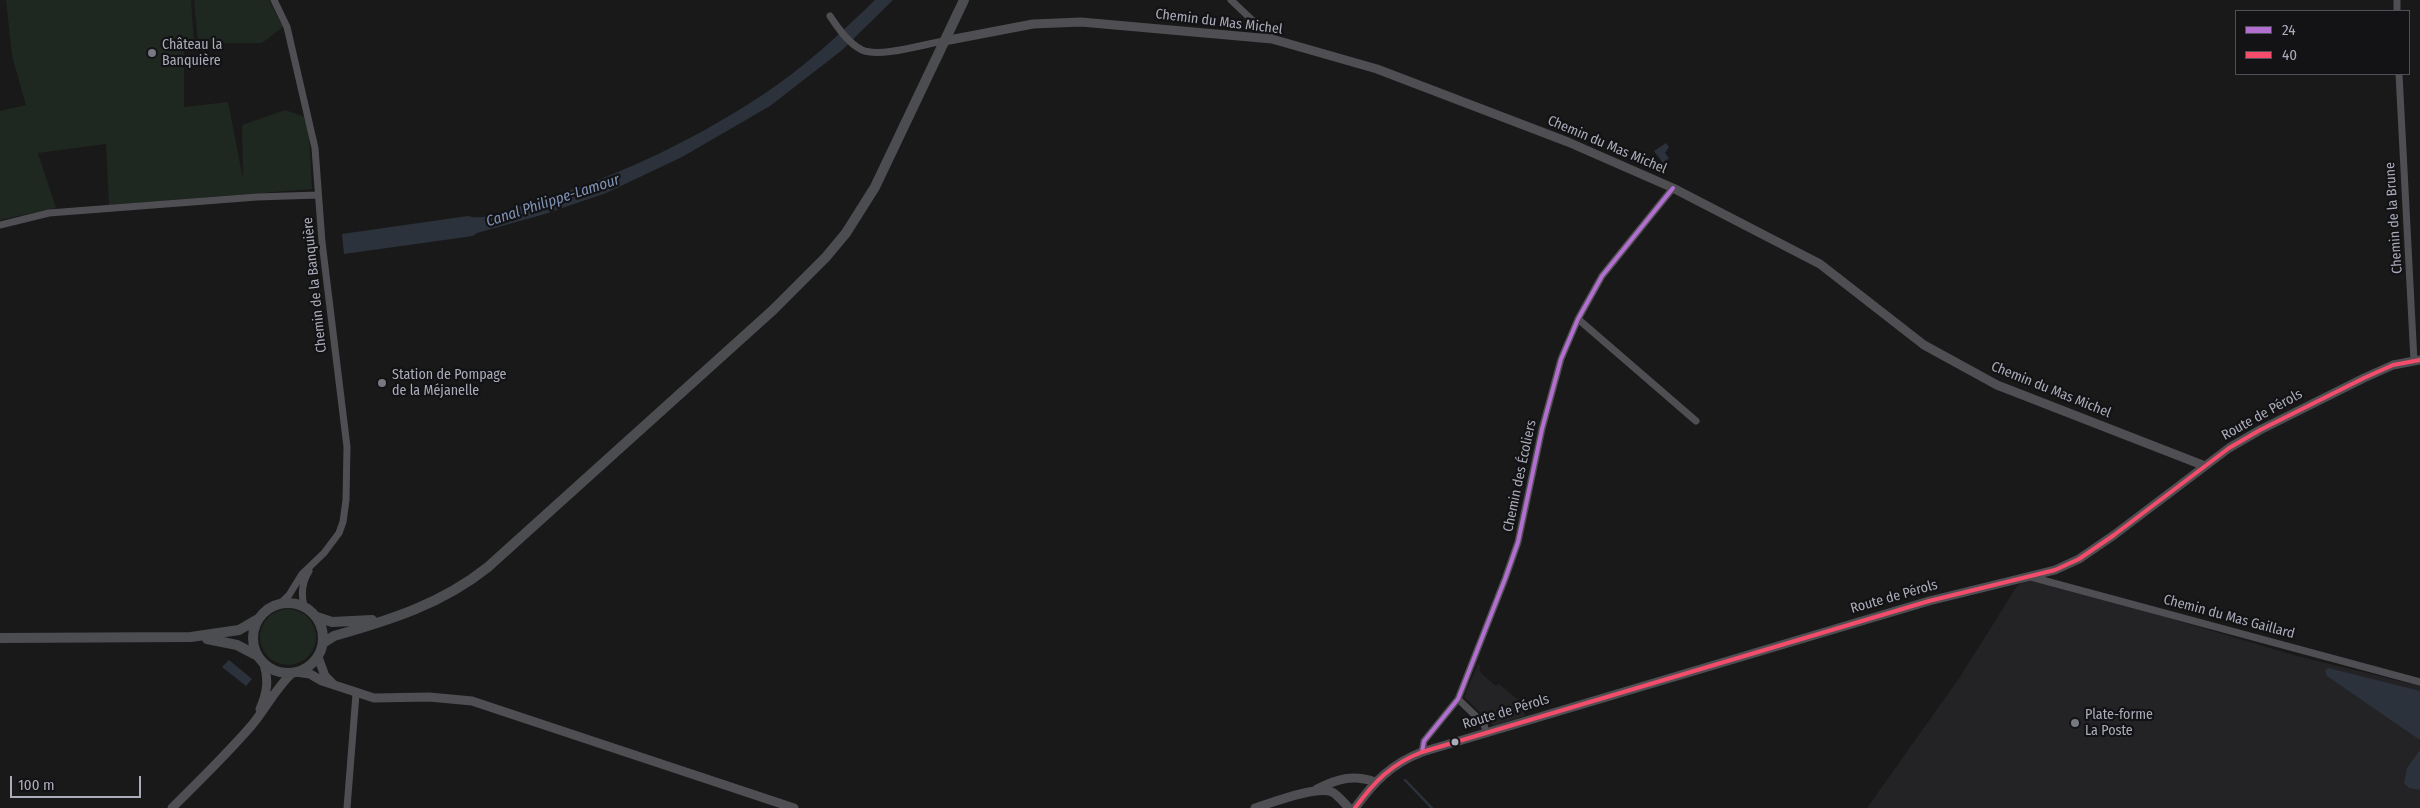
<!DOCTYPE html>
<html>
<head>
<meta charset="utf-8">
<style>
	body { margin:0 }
	#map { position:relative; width:2420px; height:808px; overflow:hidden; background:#191919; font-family:"Fira Sans Condensed",sans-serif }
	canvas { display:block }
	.legend { position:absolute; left:2235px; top:10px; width:175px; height:65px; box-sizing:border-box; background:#131315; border:1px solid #4f5057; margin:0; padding:6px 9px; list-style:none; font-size:15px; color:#aaacba }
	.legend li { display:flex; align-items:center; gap:10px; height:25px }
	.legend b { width:25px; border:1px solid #4f5057 }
	.scale { position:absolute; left:10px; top:776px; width:131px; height:22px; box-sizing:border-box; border:2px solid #aaacba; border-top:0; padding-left:6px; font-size:15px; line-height:18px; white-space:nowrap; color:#aaacba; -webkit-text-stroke:4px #131315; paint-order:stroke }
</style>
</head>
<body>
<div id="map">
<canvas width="2420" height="808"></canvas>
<ul class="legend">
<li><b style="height:6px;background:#b36fd0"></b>24</li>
<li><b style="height:6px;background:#f44d6c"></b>40</li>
</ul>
<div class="scale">100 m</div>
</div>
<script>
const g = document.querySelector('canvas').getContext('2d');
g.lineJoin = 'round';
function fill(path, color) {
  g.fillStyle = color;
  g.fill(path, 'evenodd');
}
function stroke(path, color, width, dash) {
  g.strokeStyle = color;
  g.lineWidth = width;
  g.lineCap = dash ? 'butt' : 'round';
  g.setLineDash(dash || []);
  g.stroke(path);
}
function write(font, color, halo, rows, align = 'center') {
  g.font = font + ' "Fira Sans Condensed",sans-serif';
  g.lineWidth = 4.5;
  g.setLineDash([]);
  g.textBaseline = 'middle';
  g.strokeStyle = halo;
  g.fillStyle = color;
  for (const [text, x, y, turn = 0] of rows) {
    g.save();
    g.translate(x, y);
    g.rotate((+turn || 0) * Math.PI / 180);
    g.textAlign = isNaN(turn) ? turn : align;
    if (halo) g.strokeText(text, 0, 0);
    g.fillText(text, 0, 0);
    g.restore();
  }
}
const built = new Path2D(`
	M2030,577L2297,656L2420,686V808H1867L1960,677L2017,586Z
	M1478,664L1481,667L1479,670L1483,675L1496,686L1499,684L1522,703L1525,716L1494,726L1464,697Z`);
const green = new Path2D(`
	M6,0H191L194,42H184V107L228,102L243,179L242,125L285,110L308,118L312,189L109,205L106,144L38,153L56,208L0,220V111L26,105L12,56Z
	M194,0H269L283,27L262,43H198Z
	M260 637a28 28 0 1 1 56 0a28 28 0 1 1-56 0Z`);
const water = new Path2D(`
	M875,0H893L841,51L770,106L682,157L606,193L545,214L477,233L473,236L344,254L342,234L468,216C484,221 507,210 523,205C607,182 689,143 761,96C802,69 840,34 875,0Z
	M1666,143L1669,147L1665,153L1669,158L1663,163L1654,151Z
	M229,660L252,679L246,686L222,667Z
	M2328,668L2420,691V740L2327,676L2325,671Z
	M2420,750V790L2409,788L2404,783L2407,768Z`);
const stream = new Path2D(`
	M1405,780L1432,808`);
const minor = new Path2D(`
	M274,0L287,27L315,148L322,242L347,447L346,500L343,522L339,533L324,553L302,574L289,595L281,603
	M1231,0L1272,39
	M2397,0V11
	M830,16C838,28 848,43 862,50C880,58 924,44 944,41
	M2399,74L2414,361
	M0,225L49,213L257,197L318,195
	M1578,319L1696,421
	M2031,577L2420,682
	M304,606C301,594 302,582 309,571
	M1458,699L1484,724L1486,732
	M1422,752L1424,741L1458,699L1505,579L1518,542L1542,429L1561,359L1578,319L1602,276L1673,188
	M347,808L356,694`);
const tertiary = new Path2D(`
	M944,41L1033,24L1081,22L1272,39L1377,69L1568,142L1673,188L1820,264L1924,345L1997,385L2205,466
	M318,657L325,676L333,684
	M296,672L310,674L322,681L374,698L429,697L472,701L794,808
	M260,709C267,693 269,681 264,664
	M1317,789C1337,779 1353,774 1375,782
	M172,808C199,781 227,754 252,725C266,708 276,688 292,673
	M1255,808C1271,803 1317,785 1332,792C1338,795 1344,803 1349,808
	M1355,808C1374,782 1391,764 1422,752L1929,601L2055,570L2079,559L2114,535L2229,448L2260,430L2364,378L2393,365L2420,360`);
const secondary = new Path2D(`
	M253 638a35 35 0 1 1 70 0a35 35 0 1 1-70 0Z
	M317,617L332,622L372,620
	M0,638L191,637L239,630L258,619
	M207,639L237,645L256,655
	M323,643L334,636C390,620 442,604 488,567L773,310L826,257L846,233L875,187L964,0`);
const bus1 = new Path2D(`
	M1422,752L1424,741L1458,699L1505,579L1518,542L1542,429L1561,359L1578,319L1602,276L1673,188`);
const bus2 = new Path2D(`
	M1355,808C1374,782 1391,764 1422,752L1929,601L2055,570L2079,559L2114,535L2229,448L2260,430L2364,378L2393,365L2420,360`);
const markers = [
	[152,53,5,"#777982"],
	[382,383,5,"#777982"],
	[2075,723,5,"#777982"],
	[1455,742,4.5,"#aaacba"]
];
const streetNames = [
	["Chemin du Mas Michel",1219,22,7],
	["Chemin du Mas Michel",1607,145,23],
	["Chemin de la Brune",2394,218,-94],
	["Chemin de la Banquière",315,285,-96],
	["Chemin du Mas Michel",2051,390,22],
	["Route de Pérols",2262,415,-29],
	["Chemin des Écoliers",1520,476,-78],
	["Route de Pérols",1894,597,-16],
	["Chemin du Mas Gaillard",2229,617,15],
	["Route de Pérols",1506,712,-17]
];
const poiNames = [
	["Château la",162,45],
	["Banquière",162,61],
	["Station de Pompage",392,375],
	["de la Méjanelle",392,391],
	["Plate-forme",2085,715],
	["La Poste",2085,731]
];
const waterNames = [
	["Canal Philippe-Lamour",553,201,-18]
];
fill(built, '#232325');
fill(green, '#1f2721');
fill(water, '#2c323c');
stroke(stream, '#2c323c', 2.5);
stroke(minor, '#4f4f53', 7);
stroke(tertiary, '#4f4f53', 9);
stroke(secondary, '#4c4d51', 10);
stroke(bus1, '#b36fd0', 4);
stroke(bus2, '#f44d6c', 4);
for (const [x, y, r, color] of markers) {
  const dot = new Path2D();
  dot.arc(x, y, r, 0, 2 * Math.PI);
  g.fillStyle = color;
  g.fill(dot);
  stroke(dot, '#131315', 2);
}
write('14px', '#aaacba', '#131315', streetNames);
write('14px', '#aaacba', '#131315', poiNames, 'left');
write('italic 15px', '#8194b6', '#131315', waterNames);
</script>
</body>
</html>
